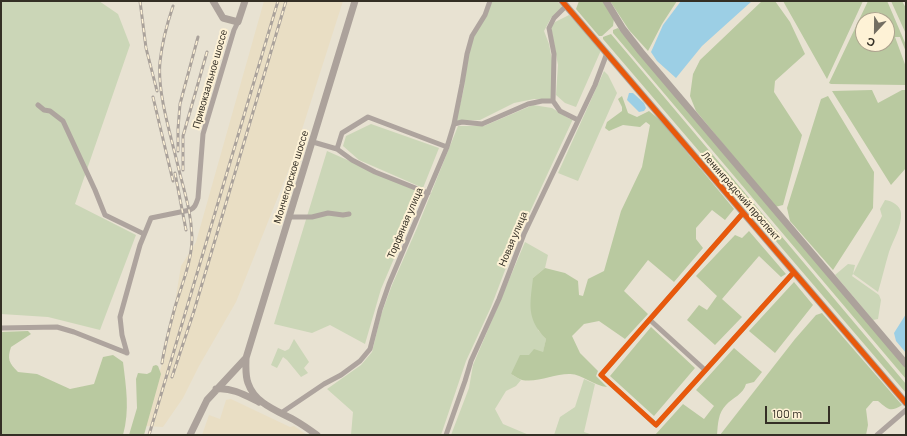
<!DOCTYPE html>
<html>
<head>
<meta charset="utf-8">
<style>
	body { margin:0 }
	#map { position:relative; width:907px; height:436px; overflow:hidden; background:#e8e2d2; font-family:Barlow,sans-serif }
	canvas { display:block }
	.frame { position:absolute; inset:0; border:2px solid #342f25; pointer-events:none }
	.north { position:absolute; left:855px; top:12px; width:40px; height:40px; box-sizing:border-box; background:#fef2d6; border:1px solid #ada48f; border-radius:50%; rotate:202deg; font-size:11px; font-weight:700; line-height:16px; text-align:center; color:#342f25 }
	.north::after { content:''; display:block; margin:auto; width:14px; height:18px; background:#736e62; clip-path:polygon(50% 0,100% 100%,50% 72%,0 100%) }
	.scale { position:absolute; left:765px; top:406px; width:65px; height:18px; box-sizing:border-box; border:2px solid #342f25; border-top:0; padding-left:5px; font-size:12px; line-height:14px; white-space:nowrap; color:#342f25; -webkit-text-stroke:3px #fef2d6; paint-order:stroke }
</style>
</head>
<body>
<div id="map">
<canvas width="907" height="436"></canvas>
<div class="frame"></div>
<div class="north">С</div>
<div class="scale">100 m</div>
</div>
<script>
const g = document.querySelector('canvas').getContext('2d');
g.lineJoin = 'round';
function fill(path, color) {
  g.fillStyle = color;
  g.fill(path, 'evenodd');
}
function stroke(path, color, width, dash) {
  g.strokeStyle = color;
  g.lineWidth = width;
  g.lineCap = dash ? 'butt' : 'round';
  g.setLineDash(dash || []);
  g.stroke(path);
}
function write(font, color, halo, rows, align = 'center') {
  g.font = font + ' Barlow,sans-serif';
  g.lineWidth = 4;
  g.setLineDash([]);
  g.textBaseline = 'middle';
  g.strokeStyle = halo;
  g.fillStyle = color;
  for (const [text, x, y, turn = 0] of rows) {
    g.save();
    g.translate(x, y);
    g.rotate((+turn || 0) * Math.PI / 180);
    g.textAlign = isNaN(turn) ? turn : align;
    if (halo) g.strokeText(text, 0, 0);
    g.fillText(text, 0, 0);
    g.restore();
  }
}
const built = new Path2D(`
	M264,1H343L291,164L236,302L199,366L183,398L163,427L145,426L169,338L181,266L196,242Z
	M231,399L290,427L294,426L307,435H202L209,415L220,419L226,400Z`);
const green = new Path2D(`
	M1,1H99L118,14L130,45L75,204L136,235L100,330L48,317L1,314Z
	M491,1H557L562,7L551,18L544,31L549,44L554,71L551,99H534L514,103L480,120L456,121L464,88L467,61L474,36Z
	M569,15L602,48L576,107L565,103L556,95L558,65L551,27L555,22Z
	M604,71L608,75L617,93L578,181L558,173Z
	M533,105L552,108L570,119H573L515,244L491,307L466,361L441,435H351L353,412L327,389L361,365L372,352L381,315L392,285L417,228L458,126H484Z
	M371,124L439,148L423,188L359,160L343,146L346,136Z
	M327,151L422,193L381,289L365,344L330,325L312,333L274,324Z
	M885,200C892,201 900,205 901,213C902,227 893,240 889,252C885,265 882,279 878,292L853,274L852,276L879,295L881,300L878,319L873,320L835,275L848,264L855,265L853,274L882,216L880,209Z
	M525,242L548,255L545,268L533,278L538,330L546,339L543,353L511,374L521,380L516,386L506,391L495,409L503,424L529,435H451L469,388L473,365Z
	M294,339L309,362L304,368L308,373L301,377L287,360L283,357L277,368L271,365L278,348L285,351L289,349Z
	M584,379L595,384L584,432L593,435H554L560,417L575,407Z`);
const forest = new Path2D(`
	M579,1H604L614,18L613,26L602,36H599L576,9Z
	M610,1H677L662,24L648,51L629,30Z
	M762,1H775L790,22L805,54L775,81L774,92L802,135L783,205L775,207L696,111L690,96L693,74L700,60Z
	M783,1H863L827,79Z
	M868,1H887L888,3L906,45V52L900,37H895L906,67V85L831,84L829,83ZM863,20H887V44H863Z
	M891,1H902L906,8V34Z
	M618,28L906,368V379L613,33V30Z
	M611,34L906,384V393L603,39V37Z
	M872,90L878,103L902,90H906V168L891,185L832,91Z
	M622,96L628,113L637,117L649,111L660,120L734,209L725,220L712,210L696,228V239L703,248L674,282L648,260L624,291L648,314L625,339L599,321L584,324L572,336L580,353L598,371L596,376L607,387C594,386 581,373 569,374C554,374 537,383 522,380C519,379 515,376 511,374L520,355H529L534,349L543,352L546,339C526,318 530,305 533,278L545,268L565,273L578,281L579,295L583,296L588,279L604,271L621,211L642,167L650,125L646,122L640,127L623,125L609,131L605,128L607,122L622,111V107L618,99Z
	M828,96L874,172L873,208L833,270L790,221L787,208L821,99Z
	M749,231L786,274L781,277L759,256L722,299L742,317L715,345L687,320L699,305L707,310L717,296L696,276L735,235L742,238Z
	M794,282L813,305L775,353L749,331Z
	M822,313L902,405C890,413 888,409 878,401H873L866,409L868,425L866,435H720L795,339L816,315Z
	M651,327L695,368L654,416L610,376Z
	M28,331L31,334L11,347C7,359 9,363 18,372L37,374L70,389L94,384L103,357L113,355L123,362C126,387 130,410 123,435H1V332Z
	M734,348L762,372L754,382L746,384C743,395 733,397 726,405C718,413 718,424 717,435H655L683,404L704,419L714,406L696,390Z
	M156,365L158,366L161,374L144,435H129L137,408L136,379L138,373L147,374L151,372L153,366Z`);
const water = new Path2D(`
	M681,1H752L702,46L676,78L657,61L651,52L663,25Z
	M629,93H633L644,103L646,108L644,111L639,112L627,100Z
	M906,314V353L896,341L894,333Z`);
const street = new Path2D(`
	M553,101L554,54L549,28L554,18L566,6
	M38,105L44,110L50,111L63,121L95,190L105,215L144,234
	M454,124L462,122L482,124L528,104L542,101H553L560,111L578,120
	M313,142L337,149L352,160L375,172L428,193
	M337,149L342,133L368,117L447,147
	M743,213L601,375L656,425L794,272
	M290,217H312L328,213L343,215L349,214
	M650,320L705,370
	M1,328L57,327L74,332L127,353
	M127,353L122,335L120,317L140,245L151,218L190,210C195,208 196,204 198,198L203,134L234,30L238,22
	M281,413L324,384L341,375L360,361L370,349L380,310L389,284L447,147L454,124L462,84L467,54L472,36L485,15L490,1
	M446,435L465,381L471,361L499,299L524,234L595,85L607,53
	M877,435L906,410`);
const secondary = new Path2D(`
	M213,1L223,18L238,22L245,1
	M562,1L906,403
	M606,1L623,29L641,52L906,364
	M216,389C231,387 245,395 259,402
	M190,435L207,400L246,358
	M317,435C310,430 303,425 296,421C278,411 255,404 248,383C245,375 246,366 246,358L355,1`);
const rail = new Path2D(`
	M140,1L146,48L157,91
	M153,97L173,181
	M178,151V129L180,104L198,37
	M183,170V136L207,52
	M175,173L186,230
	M162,363C165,344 170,326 175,307C182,284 192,261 192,237C191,210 184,191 178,166C171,136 157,92 160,62C162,42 167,24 173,6
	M172,377L194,311L286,1
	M149,435L278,1`);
const cycleway = new Path2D(`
	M562,1L906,403
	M743,213L601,375L656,425L794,272`);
const streetNames = [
	["Привокзальное шоссе",210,79,-74],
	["Мончегорское шоссе",291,177,-73],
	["Ленинградский проспект",741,196,49],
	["Торфяная улица",405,223,-67],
	["Новая улица",513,239,-67]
];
fill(built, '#e9dec4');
fill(green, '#cbd6b7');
fill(forest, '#b9c9a0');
fill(water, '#9ccfe5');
stroke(street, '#aea49e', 5);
stroke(secondary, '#aca29b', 7);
stroke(rail, '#aaa29b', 3);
stroke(rail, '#fef2d6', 1.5, [4.5]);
stroke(cycleway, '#e8590c', 5);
write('10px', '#342f25', '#fef2d6', streetNames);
</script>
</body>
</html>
